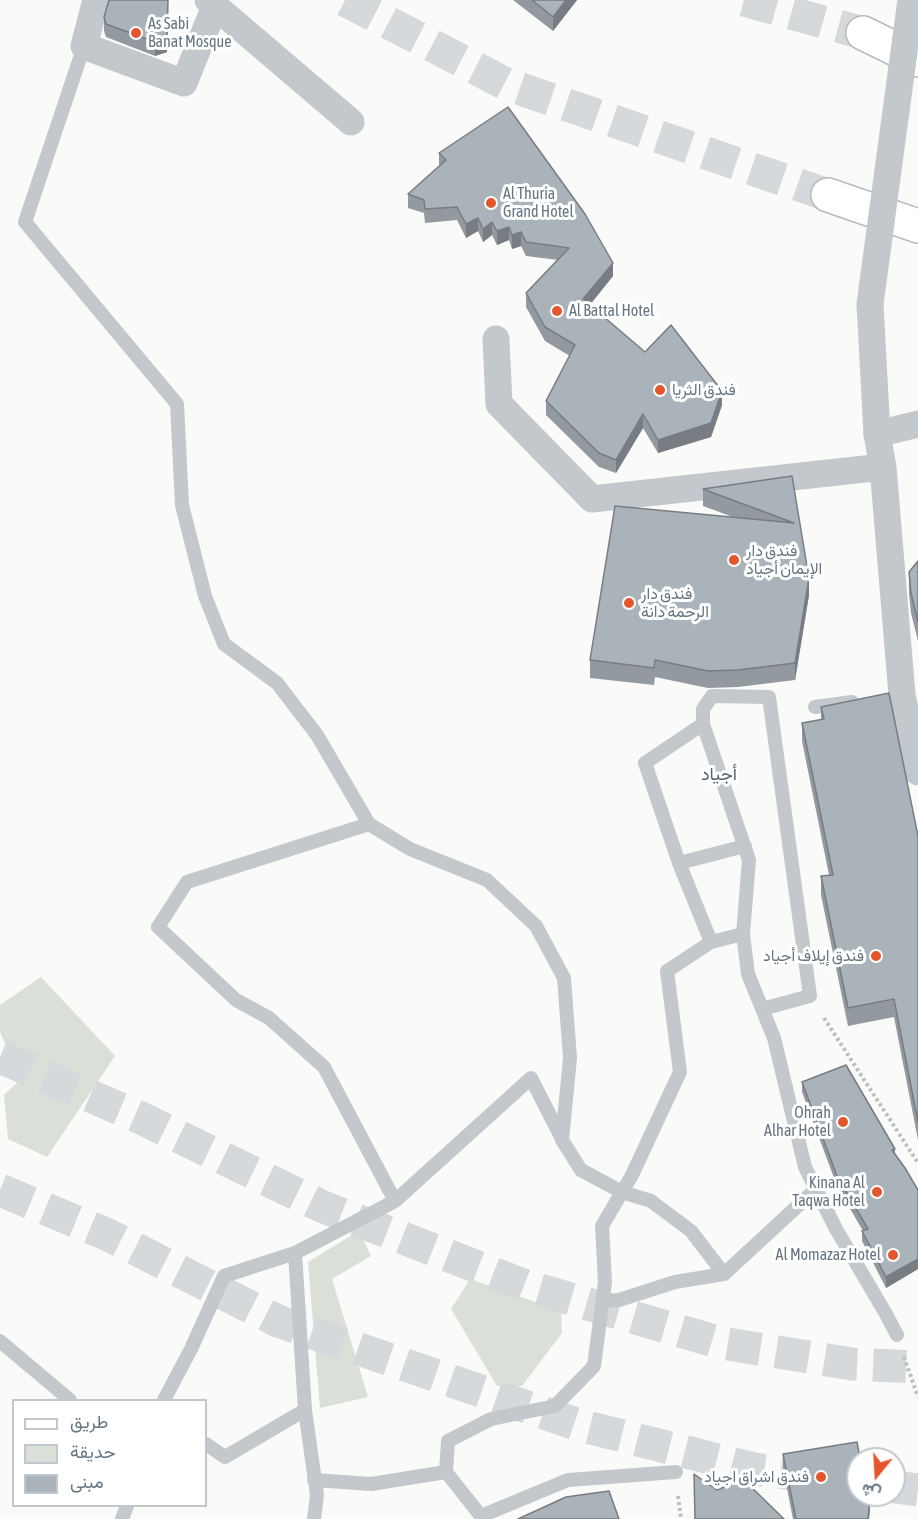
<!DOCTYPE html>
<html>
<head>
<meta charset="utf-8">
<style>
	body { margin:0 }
	#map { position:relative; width:918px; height:1519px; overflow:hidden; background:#fafaf8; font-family:"Asap Condensed",Vazirmatn,sans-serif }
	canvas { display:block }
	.legend { position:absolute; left:12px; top:1399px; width:195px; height:108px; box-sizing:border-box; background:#fff; border:2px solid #c1c8cd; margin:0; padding:8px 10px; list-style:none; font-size:18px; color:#657683 }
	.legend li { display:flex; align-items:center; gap:12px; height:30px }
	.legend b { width:30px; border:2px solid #c1c8cd }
	.north { position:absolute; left:846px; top:1447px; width:60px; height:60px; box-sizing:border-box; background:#fff; border:2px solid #c1c8cd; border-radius:50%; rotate:198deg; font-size:16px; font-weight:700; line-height:24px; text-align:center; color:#657683 }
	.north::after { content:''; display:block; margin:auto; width:21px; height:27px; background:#e4572e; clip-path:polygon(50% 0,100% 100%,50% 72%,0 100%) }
</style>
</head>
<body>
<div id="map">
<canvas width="918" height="1519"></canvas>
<ul class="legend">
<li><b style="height:8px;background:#fff"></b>طريق</li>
<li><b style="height:16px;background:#dadfd7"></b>حديقة</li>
<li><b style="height:16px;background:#aab3b9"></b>مبنى</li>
</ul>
<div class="north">ش</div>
</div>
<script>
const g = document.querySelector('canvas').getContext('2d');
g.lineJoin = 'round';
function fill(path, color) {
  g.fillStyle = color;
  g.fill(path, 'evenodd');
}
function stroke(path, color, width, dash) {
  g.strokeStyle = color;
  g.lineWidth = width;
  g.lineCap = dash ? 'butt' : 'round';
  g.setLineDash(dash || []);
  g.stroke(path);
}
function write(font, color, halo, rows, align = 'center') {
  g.font = font + ' "Asap Condensed",Vazirmatn,sans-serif';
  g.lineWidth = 6;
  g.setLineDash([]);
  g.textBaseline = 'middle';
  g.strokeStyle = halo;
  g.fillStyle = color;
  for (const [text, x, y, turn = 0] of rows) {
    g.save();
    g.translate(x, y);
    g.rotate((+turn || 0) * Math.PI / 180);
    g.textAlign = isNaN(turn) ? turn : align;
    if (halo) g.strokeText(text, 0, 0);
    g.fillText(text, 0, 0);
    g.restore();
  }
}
const green = new Path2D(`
	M41,977L115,1056L47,1157L8,1139L4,1095L21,1079L0,1032V1005Z
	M359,1231L371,1256L332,1279L368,1397L320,1408L308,1262Z
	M470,1279L561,1311L562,1333L522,1386H497L451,1309Z`);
const primaryTunnel = new Path2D(`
	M345,0L506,84L828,195
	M744,0L863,33`);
const motorwayTunnel = new Path2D(`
	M0,1057L141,1118L321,1206L526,1286L721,1343L852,1364L918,1367
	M0,1190L106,1234L278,1321L579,1425L754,1469L858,1482
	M894,1487L918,1490`);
const path = new Path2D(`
	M824,1018L918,1163
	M904,1357L918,1397
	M678,1496L681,1519`);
const service = new Path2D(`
	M84,46L25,222L177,404L182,505L205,596L224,644L277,683L317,735L369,824L410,849L487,880L536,926L564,978L570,1058L562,1140L581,1170L622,1192L651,1201L691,1231L724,1274
	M815,707L852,702
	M703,724L645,763L679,863L711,942
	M369,824L187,882L158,927L236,1000L269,1018L324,1067L395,1201
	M679,863L745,846
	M762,1009L810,996L769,697L712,696L703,709V724L749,860L743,934L748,974L774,1038L805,1167L836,1229L886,1314L897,1335
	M295,1253L395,1201L531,1078L562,1139
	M603,1301L619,1300L675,1282L724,1274L816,1189
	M0,1341L70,1400
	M164,1400L191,1349L224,1276L295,1253L305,1410L317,1495L314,1519
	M206,1444L225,1457L305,1410
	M676,1472L568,1480L481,1516L446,1472L448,1441L491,1419L555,1406L594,1366L605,1282L602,1226L632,1175L680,1072L667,971L711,942L743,934
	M314,1480L371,1484L446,1472
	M122,1519L127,1506`);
const minor = new Path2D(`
	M96,0L84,46L184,83L215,6
	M208,0L351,122
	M496,339L499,404L592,499L883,467
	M918,424L877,434L883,467L902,695L918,772`);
const primary = new Path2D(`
	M863,33L918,60
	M828,195L918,226`);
const minorBridge = new Path2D(`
	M877,434L870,304L911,0`);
const wall = new Path2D(`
	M109,0H168L167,52L155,56L106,37L104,31V17Z
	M513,0H577L553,31Z
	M439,153L613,276L590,305L645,352L722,405L711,437L658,453L643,428L616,473L599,467L546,415V401L570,356L545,341L526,307V293L558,260L526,256L521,246L512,249L509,240L497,245L492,235L483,242L478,231L466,238L457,220L425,223L424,213L408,208V194L439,166Z
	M792,476L809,595L795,680L738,687L708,688L655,677L654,685L590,678V660L733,517L703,506V489Z
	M918,561V641L911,613L909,593V572Z
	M821,707L918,836V1140L894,1017L848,1026L821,895V876L829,875L802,741V723L821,720Z
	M802,1082L895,1149V1153L918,1190V1269L886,1288L862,1241V1231H863L837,1186L802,1092Z
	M783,1454L860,1458L871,1495L869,1519H793L783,1468Z`);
const shadedWall = new Path2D(`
	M168,0L167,52L155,56V42Z
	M566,0H577L553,31V17Z
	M478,218V231L466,238V224Z
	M492,222V235L483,242V229Z
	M509,227V240L497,245V231Z
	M521,232V246L512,249V235Z
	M613,263V276L583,313V299Z
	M722,391V405L711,437L658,453V440Z
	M643,414V428L616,473V460Z
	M809,578V595L795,680V663Z
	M918,1259V1269L886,1288V1277Z
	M870,1495H871L869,1519H868Z`);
const building = new Path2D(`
	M109,0H168L167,38L155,42L106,24L104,17Z
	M532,0H566L553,17Z
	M508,107L585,214L613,263L583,299L645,352L671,325L722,391L711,423L658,440L643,414L616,460L599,453L546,401L575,345L545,327L526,293L569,248L526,242L521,232L512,235L509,227L497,231L492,222L483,229L478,218L466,224L457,207L425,209L424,200L408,194L446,160L439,153Z
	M792,476L809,578L795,663L738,670L708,671L655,660L654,668L590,660L615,506L794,523L703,489Z
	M918,561V621L911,593L909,572Z
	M889,693L918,836V1122L894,999L848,1008L821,876L833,875L802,723L824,719L821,707Z
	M846,1065L895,1149L892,1150L905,1168L918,1190V1259L886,1277L862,1231L868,1229L837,1176L802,1082Z
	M857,1442L860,1458L865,1459H858V1495H870L868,1519H796L783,1454Z
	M694,1474L717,1490L743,1479L784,1519H695Z
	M609,1491L619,1519H518L566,1497Z`);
const markers = [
	[136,33,6,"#e4572e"],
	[491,203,6,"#e4572e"],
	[557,311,6,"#e4572e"],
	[660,390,6,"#e4572e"],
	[734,560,6,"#e4572e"],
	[629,603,6,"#e4572e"],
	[876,956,6,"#e4572e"],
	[843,1122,6,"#e4572e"],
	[877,1192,6,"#e4572e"],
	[893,1255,6,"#e4572e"],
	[821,1477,6,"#e4572e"]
];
const poiNames = [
	["As Sabi",148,24],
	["Banat Mosque",148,42],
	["Al Thuria",503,194],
	["Grand Hotel",503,212],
	["Al Battal Hotel",569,311],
	["فندق الثريا",672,390],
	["فندق دار",746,551],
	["الإيمان أجياد",746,569],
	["فندق دار",641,594],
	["الرحمة دانة",641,612],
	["فندق إيلاف أجياد",864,956,"right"],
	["Ohrah",831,1113,"right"],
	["Alhar Hotel",831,1131,"right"],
	["Kinana Al",865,1183,"right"],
	["Taqwa Hotel",865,1201,"right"],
	["Al Momazaz Hotel",881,1255,"right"],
	["فندق اشراق اجياد",809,1477,"right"]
];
const neighbourhoodNames = [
	["أجياد",719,774]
];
fill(green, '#dadfd7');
stroke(primaryTunnel, '#d5d9db', 33, [33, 16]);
stroke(motorwayTunnel, '#d5d9db', 33, [33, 16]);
stroke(primary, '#b5babe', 36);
stroke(path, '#bbbfc2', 4, [3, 3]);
stroke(service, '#c3c8cc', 14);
stroke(minor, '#c3c8cc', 27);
stroke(primary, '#fff', 33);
stroke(minorBridge, '#c3c8cc', 27);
fill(wall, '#929a9f');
fill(shadedWall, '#777d82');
fill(building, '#aab3b9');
stroke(building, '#777d82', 1.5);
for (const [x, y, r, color] of markers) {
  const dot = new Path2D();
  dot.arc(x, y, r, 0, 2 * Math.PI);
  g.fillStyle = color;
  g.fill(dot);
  stroke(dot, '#fff', 2);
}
write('16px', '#657683', '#fff', poiNames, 'left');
write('18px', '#57646e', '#fff', neighbourhoodNames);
</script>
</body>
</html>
